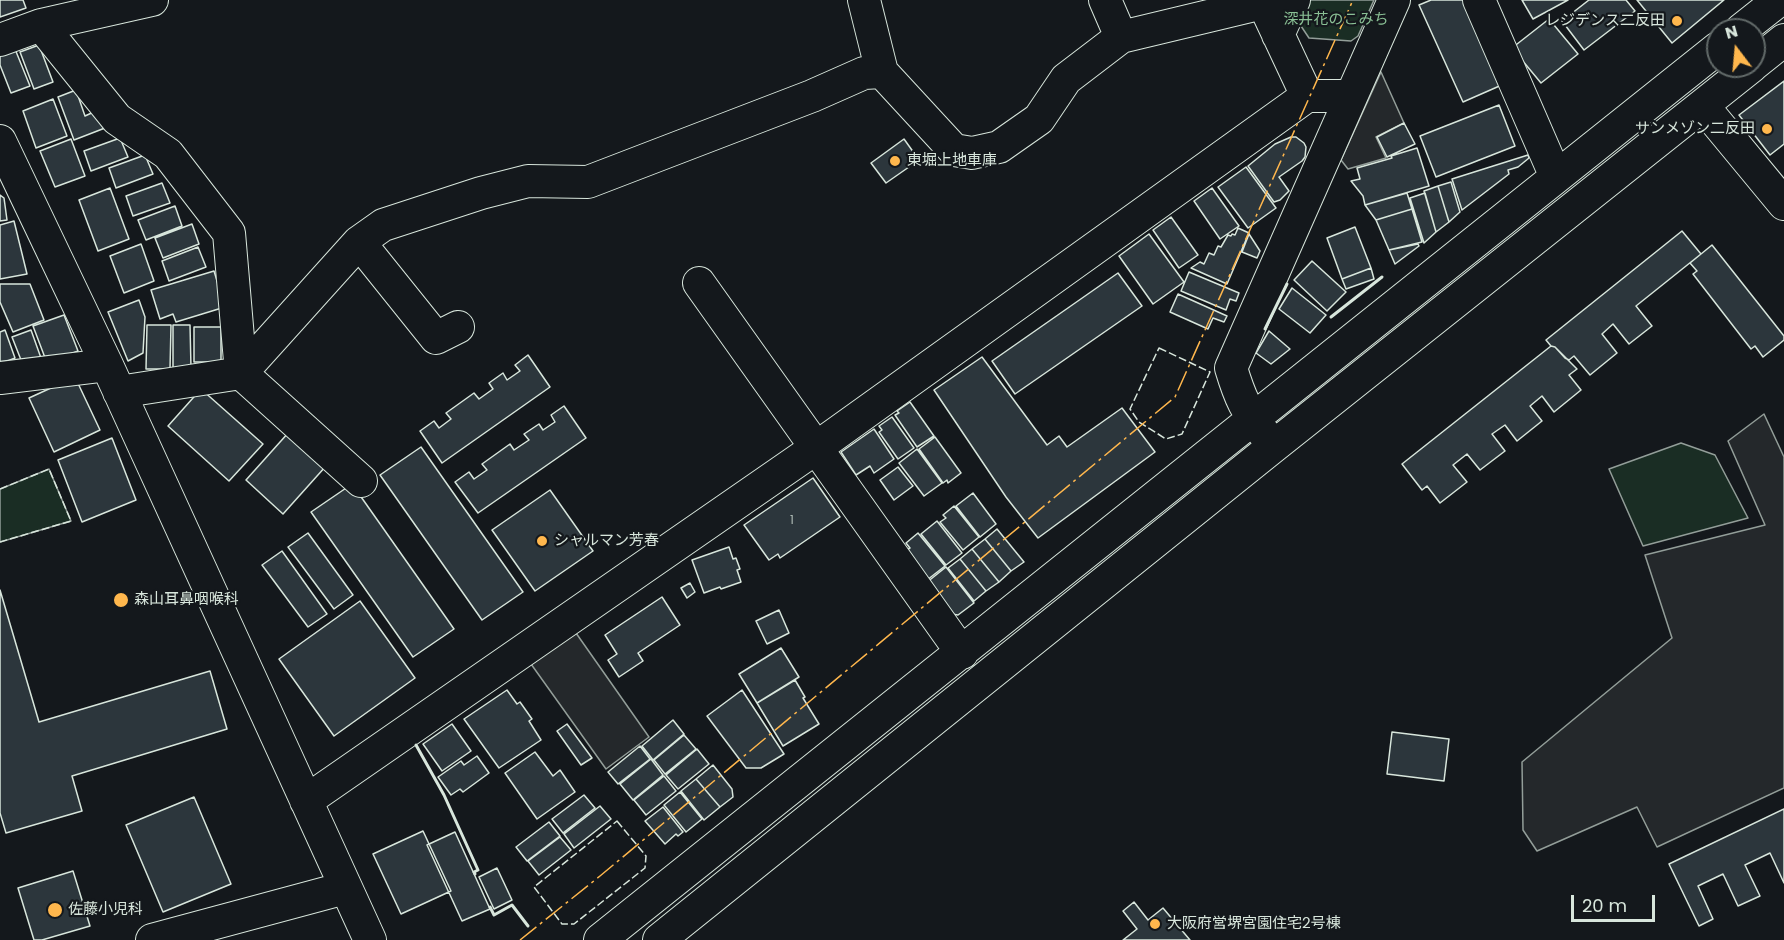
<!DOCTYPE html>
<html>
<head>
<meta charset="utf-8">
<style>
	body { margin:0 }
	#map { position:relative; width:1784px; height:940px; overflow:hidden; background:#14181c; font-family:Poppins,sans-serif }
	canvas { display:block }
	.north { position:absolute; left:1706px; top:18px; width:60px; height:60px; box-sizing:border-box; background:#14181c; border:2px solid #626a69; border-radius:50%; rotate:344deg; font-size:16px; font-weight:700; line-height:24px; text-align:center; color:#d8e6dc }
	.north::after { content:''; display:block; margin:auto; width:21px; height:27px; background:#ffb74d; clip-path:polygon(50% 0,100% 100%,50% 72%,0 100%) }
	.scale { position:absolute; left:1571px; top:895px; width:84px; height:27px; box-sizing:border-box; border:3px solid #d8e6dc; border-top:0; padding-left:8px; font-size:18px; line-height:21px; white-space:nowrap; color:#d8e6dc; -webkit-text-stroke:4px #14181c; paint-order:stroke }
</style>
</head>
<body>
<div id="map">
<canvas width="1784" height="940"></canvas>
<div class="north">N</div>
<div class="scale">20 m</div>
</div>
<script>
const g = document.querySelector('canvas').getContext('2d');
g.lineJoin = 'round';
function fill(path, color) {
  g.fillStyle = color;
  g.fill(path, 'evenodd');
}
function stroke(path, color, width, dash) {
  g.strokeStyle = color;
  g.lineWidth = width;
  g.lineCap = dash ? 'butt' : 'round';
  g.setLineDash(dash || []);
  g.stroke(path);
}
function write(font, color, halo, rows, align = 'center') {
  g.font = font + ' Poppins,"Noto Sans JP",sans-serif';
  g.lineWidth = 4.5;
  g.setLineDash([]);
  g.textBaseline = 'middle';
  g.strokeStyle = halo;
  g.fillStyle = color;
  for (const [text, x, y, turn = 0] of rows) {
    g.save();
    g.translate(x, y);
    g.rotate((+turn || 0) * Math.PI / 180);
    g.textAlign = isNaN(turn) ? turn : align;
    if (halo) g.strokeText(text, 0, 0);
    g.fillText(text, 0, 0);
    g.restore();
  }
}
const green = new Path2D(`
	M1309,0H1374L1358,36L1351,41L1309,38L1299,23Z
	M1681,443L1715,455L1748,518L1643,546L1609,469Z
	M49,469L71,521L0,542V489Z`);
const parking = new Path2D(`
	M1381,72L1404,123L1376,137L1386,158L1348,169L1341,160Z
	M1764,414L1784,457V788L1657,847L1637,807L1537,851L1523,830L1522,762L1672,638L1645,555L1765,525L1728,441Z
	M576,633L649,737L606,769L531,664Z`);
const building = new Path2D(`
	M0,0H23L26,8L0,17Z
	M1431,0H1466L1504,84L1463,102L1419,5Z
	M1522,0H1568L1533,19Z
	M1589,0H1626L1635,11L1584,50L1562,21Z
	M1637,0H1724L1672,43Z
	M1549,19L1578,54L1541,83L1512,48Z
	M39,45L53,82L34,89L20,52Z
	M15,49L30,86L11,93L0,65V55Z
	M1784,81V144L1770,155L1739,115Z
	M76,90L85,116L98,110L105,128L74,140L58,97Z
	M53,99L67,136L36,148L23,111Z
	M1499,105L1515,146L1436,177L1420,136Z
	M1404,123L1415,144L1387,157L1377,137Z
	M1291,137H1296L1304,143L1306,147L1305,157L1302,161L1279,177L1289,191L1280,200L1274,202L1248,166L1275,144Z
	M120,138L128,157L91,171L84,151Z
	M71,139L85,176L55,187L40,151Z
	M904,139L919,160L886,183L871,163Z
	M1417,148L1429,186L1365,205L1363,196L1351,181L1360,179L1357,168L1392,158L1391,156Z
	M145,155L153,174L116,188L109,168Z
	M1528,155L1529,158L1518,167L1508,170L1509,174L1462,210L1452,179Z
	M1246,167L1276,208L1248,228L1218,187Z
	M1451,182L1460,212L1449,222L1438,186Z
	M162,183L170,203L133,216L126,196Z
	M1438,186L1449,222L1436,232L1424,191Z
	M110,188L129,239L98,251L79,200Z
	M1212,188L1239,226L1220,239L1194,201Z
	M1407,193L1412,209L1376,220L1365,205Z
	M1425,193L1436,232L1424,243L1410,198Z
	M0,195L4,198L7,220L0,221Z
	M175,206L182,226L146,240L138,220Z
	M1412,209L1422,242L1389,250L1376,220Z
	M1171,217L1198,255L1179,268L1153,230Z
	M14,221L27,274L0,279V225Z
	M192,224L199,244L163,258L155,238Z
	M1355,227L1371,268L1342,279L1327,238Z
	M1238,228L1249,233L1227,284L1191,268L1200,262L1204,264L1209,253L1214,255L1218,246L1221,247L1228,235L1231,236L1232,234L1235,235Z
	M1682,231L1701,254L1636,306L1652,326L1629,344L1613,324L1602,334L1617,353L1590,375L1574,356L1569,360L1565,358L1555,347L1551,346L1546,340Z
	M1149,234L1184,282L1153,304L1119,256Z
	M1249,234L1260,251L1257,258L1242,252Z
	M141,244L154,281L124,293L110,256Z
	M1418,244L1419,246L1395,264L1389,250Z
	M1712,245L1784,336V340L1763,357L1755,346L1751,349L1693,274L1697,271L1690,263Z
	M198,247L206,267L169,281L162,261Z
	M1312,261L1346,292L1327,311L1294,280Z
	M1371,268L1374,279L1346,289L1342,279Z
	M214,271L225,307L176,322L173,314L160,319L151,290Z
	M1189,272L1239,293L1236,301L1230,299L1226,310L1181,291Z
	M1118,273L1142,306L1015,394L992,361Z
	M0,284H30L44,320L13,332L0,302Z
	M1292,288L1326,315L1310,333L1279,309Z
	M1178,294L1227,316L1224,322L1213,318L1208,329L1170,312Z
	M139,300L145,317L143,353L128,361L108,312Z
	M64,315L78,351L47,363L33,326Z
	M147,325H171L170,369H146Z
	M173,325H190L191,368H173Z
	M194,327H221V362H194Z
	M5,330L15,358L0,364V332Z
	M31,330L41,358L23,365L12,337Z
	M1269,331L1290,349L1271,364L1256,353Z
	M1551,346L1555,347L1577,369L1569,375L1581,390L1554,412L1542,396L1530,406L1542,421L1517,441L1505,425L1492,434L1505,451L1480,470L1467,454L1453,465L1467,482L1440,503L1427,486L1422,490L1402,464Z
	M528,355L550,387L442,463L420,431L434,421L439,428L451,419L446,413L474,393L479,399L493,389L489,383L503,373L507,380L520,371L515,365Z
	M982,357L1047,445L1059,436L1067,447L1122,408L1155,452L1038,538L1006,497L934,390Z
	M75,377L100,430L54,452L29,398Z
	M201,389L263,444L229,481L168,426Z
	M910,402L934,436L917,447L895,415L899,413L897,411Z
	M564,406L586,438L478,513L455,482L469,472L474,479L487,470L482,464L510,444L514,450L529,440L524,434L539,424L543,430L555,422L551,415Z
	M892,417L914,448L898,459L879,432L882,430L879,426Z
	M874,429L894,459L874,473L870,466L856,475L841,452Z
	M289,432L326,466L283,514L246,480Z
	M935,437L961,473L948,483L947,480L943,483L919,449Z
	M112,438L136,500L82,522L58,460Z
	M421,447L523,592L482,620L380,475Z
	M917,449L942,483L924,496L899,463Z
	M898,467L913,486L894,500L880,480Z
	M813,478L840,517L780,558L778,554L769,560L744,525Z
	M352,484L454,629L413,657L311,512Z
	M550,490L593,551L535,591L492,530Z
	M973,493L996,524L980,537L956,506Z
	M954,506L979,537L963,550L940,522L946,518L943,515Z
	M937,521L962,553L946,565L921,534Z
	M997,529L1024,562L1011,571L985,539Z
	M308,533L353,595L334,609L288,547Z
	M918,533L945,566L927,580L905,551L910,548L906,543Z
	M985,539L1011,571L999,582L972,549Z
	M729,547L733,559L736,558L740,569L737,570L741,582L721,589L720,587L704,593L692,560Z
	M972,549L999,582L986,591L960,559Z
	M282,551L327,614L308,627L262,565Z
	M960,559L986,591L974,601L948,568Z
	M946,567L974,603L958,615L951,614L926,583Z
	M690,583L695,592L687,598L681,588Z
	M0,590L39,722L210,671L227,729L72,776L82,811L6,833L0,813Z
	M662,597L680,625L638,653L643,661L619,677L608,660L617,654L605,635Z
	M360,601L415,678L334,736L279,659Z
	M779,610L789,633L767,644L756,621Z
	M781,648L799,677L757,703L739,674Z
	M795,680L805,697L803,698L819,724L783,746L757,703Z
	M507,690L517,704L520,702L532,719L529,721L541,740L499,768L464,719Z
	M742,690L784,754L761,768H746L707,716Z
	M673,720L684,734L653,760L642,746Z
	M452,724L471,751L442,771L423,744Z
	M567,724L592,758L581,765L557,731Z
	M1392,732L1449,739L1444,781L1387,774Z
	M684,735L696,749L665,774L654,760Z
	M640,746L650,759L618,784L608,772Z
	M697,749L709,764L678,789L666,775Z
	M535,752L553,776L560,770L575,792L537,819L505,773Z
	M477,756L489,773L463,792L460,789L451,795L438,777L461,761L464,765Z
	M651,759L663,775L633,800L620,784Z
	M713,765L732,789L733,797L720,807L696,779Z
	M664,776L676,791L646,815L634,800Z
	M696,779L720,807L704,820L681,791Z
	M680,792L702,819L686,832L664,805Z
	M584,795L595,808L563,833L552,819Z
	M194,797L231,884L163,912L126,825Z
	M600,806L611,819L574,848L564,834Z
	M663,807L683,832L678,836L676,834L665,844L645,821Z
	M1784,809V883L1770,853L1745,865L1760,896L1738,906L1723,874L1698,886L1713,919L1699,926L1669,864Z
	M549,822L560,836L527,861L516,847Z
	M423,831L451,891L401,914L373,854Z
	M455,832L490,909L462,921L427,845Z
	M560,837L571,850L539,875L528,861Z
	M497,868L512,900L494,909L479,877Z
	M73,871L90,926L42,940H34L18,888Z
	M1134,902L1148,920L1163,908L1190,940H1123L1137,929L1123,911Z`);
const minor = new Path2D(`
	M864,0L882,72
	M1105,0L1121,37
	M1262,0L1307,96
	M1479,0L1556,177
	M41,25L117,119L168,154L229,233L241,373L361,481
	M1741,30L1779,0
	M1278,35L1294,0
	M0,40L41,25L152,0
	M1754,64L1784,40
	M1703,106L1784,204
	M0,141L107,365L370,940
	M359,242L436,338L458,327
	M699,283L962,653
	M0,378L107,365
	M119,392L241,373L359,242L383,225L481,193L528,181L588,182L812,96L864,73L882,72L954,150L972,153L999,147L1039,119L1066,79L1121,37L1263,3
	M1266,436C1246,411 1240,398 1231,368L1394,0
	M306,801L816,448L1307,96H1351
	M152,940L345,888
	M600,940L1718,48
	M659,940L1274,446L1752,66`);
const fence = new Path2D(`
	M1159,348L1210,372L1182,434L1166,439L1139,422L1130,409Z
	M0,489L49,469L71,521L0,542
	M617,821L646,856L645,868L574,924H562L534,887Z`);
const wall = new Path2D(`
	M1331,317L1382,277
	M1265,329L1287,284
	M416,745L444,795L478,870L474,872L475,874
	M490,907L494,915L512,905L528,926`);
const power = new Path2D(`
	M520,940L600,876L1175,397L1353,0`);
const markers = [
	[1677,21,6,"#ffb74d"],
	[1767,129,6,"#ffb74d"],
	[895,161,6,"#ffb74d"],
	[542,541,6,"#ffb74d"],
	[121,600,8,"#ffb74d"],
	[55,910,8,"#ffb74d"],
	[1155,924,6,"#ffb74d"]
];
const numberNames = [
	["1",792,521]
];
const parkNames = [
	["深井花のこみち",1336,20]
];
const poiNames = [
	["レジデンス二反田",1665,21,"right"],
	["サンメゾン二反田",1755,129,"right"],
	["東堀上地車庫",907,161],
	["シャルマン芳春",554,541],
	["森山耳鼻咽喉科",134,600],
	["佐藤小児科",68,910],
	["大阪府営堺宮園住宅2号棟",1167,924]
];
fill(green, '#1a2d24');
stroke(green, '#939e99', 1.5);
fill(parking, '#24282b');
stroke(parking, '#939e99', 1.5);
fill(building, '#2c363c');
stroke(building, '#d8e6dc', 1.5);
stroke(minor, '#d8e6dc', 34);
stroke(minor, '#14181c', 32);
stroke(fence, '#d8e6dc', 1.5, [8, 3]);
stroke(wall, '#d8e6dc', 3);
stroke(power, '#ffb74d', 1.5, [21, 4.5, 3, 4.5]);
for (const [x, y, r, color] of markers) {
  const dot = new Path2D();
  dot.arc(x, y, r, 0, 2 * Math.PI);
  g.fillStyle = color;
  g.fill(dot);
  stroke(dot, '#14181c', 2);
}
write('12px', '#adbab4', null, numberNames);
write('15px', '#8ac095', '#14181c', parkNames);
write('15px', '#d8e6dc', '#14181c', poiNames, 'left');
</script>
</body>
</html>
